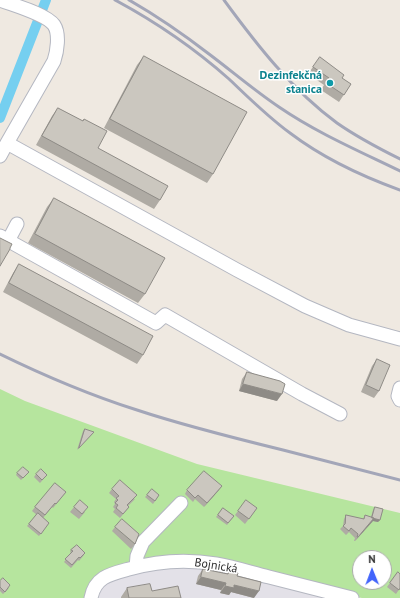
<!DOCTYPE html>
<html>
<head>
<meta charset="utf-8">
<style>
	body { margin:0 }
	#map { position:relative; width:400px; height:598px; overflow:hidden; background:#efe9e1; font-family:"PT Sans",sans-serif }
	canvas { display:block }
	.north { position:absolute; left:352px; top:550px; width:40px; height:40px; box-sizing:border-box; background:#fff; border:1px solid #ababab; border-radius:50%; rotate:359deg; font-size:11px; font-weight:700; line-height:16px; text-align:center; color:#2e2e2e }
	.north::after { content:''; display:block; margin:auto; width:14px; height:18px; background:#4264fb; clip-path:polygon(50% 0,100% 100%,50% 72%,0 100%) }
</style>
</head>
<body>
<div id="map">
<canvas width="400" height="598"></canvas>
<div class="north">N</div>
</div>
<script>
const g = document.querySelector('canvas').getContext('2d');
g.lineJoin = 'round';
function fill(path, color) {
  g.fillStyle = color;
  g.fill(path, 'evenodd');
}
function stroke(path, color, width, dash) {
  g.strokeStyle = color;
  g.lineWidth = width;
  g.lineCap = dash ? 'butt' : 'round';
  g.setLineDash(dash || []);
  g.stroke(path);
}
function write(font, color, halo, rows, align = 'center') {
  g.font = font + ' "PT Sans",sans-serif';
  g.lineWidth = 3;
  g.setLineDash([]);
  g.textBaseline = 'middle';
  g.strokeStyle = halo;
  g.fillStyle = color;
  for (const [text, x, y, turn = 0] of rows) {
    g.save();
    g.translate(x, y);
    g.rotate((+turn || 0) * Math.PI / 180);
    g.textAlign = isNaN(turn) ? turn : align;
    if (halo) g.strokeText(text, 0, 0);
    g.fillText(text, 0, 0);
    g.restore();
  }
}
const industrial = new Path2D(`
	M195,559L362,598H92L105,574Z`);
const green = new Path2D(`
	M0,389L25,401L197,464L400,513V598H362L195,559L105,574L92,598H0ZM360,558H384V582H360Z`);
const canal = new Path2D(`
	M0,118L46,0`);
const minor = new Path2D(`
	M0,0C13,5 46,14 54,25C60,34 57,52 54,61L7,143L237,270L305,306L349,325L400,339
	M0,156L7,143
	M0,236L156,323L165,315L302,394L340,414
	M8,241L17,224
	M400,388L398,396L400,400
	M136,567L137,556L143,542L181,503
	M91,598C95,577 110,574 129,569C157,561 187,559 216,564C234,567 252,573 269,577C297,584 324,591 352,598`);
const rail = new Path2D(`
	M115,0C156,22 194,48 229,79C249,98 268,117 290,133C323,158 361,176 400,190
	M129,0C157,16 183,34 209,54C233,72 255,91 279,107C317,133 359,151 400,171
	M224,0C257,45 292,90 337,123C357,137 378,148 400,159
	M0,354C45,376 90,395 137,410C185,426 234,438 283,450C322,460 361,470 400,480`);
const wall = new Path2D(`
	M144,56L213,174L207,183L104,128L137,65Z
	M320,57L342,78L351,84L339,102L321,90L324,85L308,74Z
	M58,108L82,121L84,119L98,148L160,200L154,209L36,145L52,116Z
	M54,198L145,294L138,303L28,243L47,207Z
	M19,264L143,355L137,364L3,292L13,273Z
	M377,359L379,391L374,398L361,392L372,366Z
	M247,372L277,401L239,391L242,379Z
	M85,429L92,434L77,450L83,431Z
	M17,473L27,474L21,480L16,475Z
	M36,474L47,475L40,483L34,477Z
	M112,489L135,499L128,506L129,507L120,518L113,512L115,509L113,507L115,504L114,502L116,499L109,493Z
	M187,490H219L204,507L195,499L193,502L185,494Z
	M66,492L53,508L52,507L43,518L49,523L39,536L27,526L37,515L32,511L35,507Z
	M147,495H159L153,504L145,497Z
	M74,507L85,512L79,519L70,512Z
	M375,507L380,520L378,522L373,521L355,541H354L355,538L349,532L346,535L340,529L343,526L344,519L346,515L363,519L365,515L371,517L373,510Z
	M223,508L234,516L227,525L216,517Z
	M257,508L245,524L235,515L238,511Z
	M115,527L135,544L131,549L112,531Z
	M71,550L84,555L79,561L78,560L71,568L64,562L71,553L70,552Z
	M203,569L227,574L229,571L237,576L254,598L231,592L229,595L220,593L221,590L196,584L198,576Z
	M398,572L400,588L396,594L387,587Z
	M0,581L9,588L3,594L0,591Z
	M127,588L152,591L181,598H121V597Z`);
const shadedWall = new Path2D(`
	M243,384L282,394L277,401L239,391Z
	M222,486L219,490L204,507L207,503Z
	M372,518L380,520L378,522L373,521L355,541Z
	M201,577L226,583L221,590L196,584Z
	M234,585L259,591L254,598L231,592L229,595L220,593L225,586Z`);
const building = new Path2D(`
	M144,56L247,112L213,174L110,119Z
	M320,57L344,75L342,78L351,84L344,95L326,83L329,78L313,67Z
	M58,108L83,121L84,119L107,131L98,148L168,186L160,200L42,136Z
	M54,198L165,258L145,294L35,234Z
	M0,238L12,244L10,248V249L0,266Z
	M19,264L153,336L143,355L9,283Z
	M377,359L390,365L379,391L366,385Z
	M247,372L280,381L285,384L282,394L243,384Z
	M85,429L94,432L79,448Z
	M23,467L29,472L23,478L17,473Z
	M41,469L47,475L42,480L36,474Z
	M204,471L222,486L207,503L198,495L195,498L187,490Z
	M120,480L137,495L127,505L129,507L123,514L116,508L118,505L115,503L118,500L116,498L119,496L112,489Z
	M55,483L66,492L56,504L55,503L45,515L35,507Z
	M152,489L159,495L155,501L147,495Z
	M80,500L88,507L82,514L74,507Z
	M246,500L257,508L249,519L238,511Z
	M375,507L383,509L380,520L372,518Z
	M223,508L234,516L228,523L218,515Z
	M38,513L49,523L41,534L29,524Z
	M346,515L364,519L365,515L374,518L358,537H357L358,534L351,528L349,531L343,526L345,524Z
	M122,519L139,534L135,544L115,527Z
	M77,545L85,553L80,558L79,557L72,565L65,559L73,551L71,550Z
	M203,569L228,574L229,571L238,573L237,576L261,582L259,591L234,585V588L225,586L226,583L201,577Z
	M398,572L400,574V588L399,590L390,583Z
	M3,578L10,585L5,592L0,587V581Z
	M150,584L152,591L178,586L181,598H129L127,588Z`);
const markers = [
	[330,83,4,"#0f9aa8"]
];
const cultureNames = [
	["Dezinfekčná",322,76],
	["stanica",322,90]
];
const streetNames = [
	["Bojnická",216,566,9]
];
fill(industrial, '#e3e1e8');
fill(green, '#b6e59e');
stroke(canal, '#75cff0', 10);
stroke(minor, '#b4b7c1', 15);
stroke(minor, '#fff', 13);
stroke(rail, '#a3a6b8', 3);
fill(wall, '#afaba4');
fill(shadedWall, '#8e8b86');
fill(building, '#cbc7bf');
stroke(building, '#8e8b86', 1);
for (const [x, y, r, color] of markers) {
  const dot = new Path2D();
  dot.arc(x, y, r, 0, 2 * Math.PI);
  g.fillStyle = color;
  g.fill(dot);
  stroke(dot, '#fff', 1.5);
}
write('bold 12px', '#0d838f', '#fff', cultureNames, 'right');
write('12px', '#2e2e2e', '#fff', streetNames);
</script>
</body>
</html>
